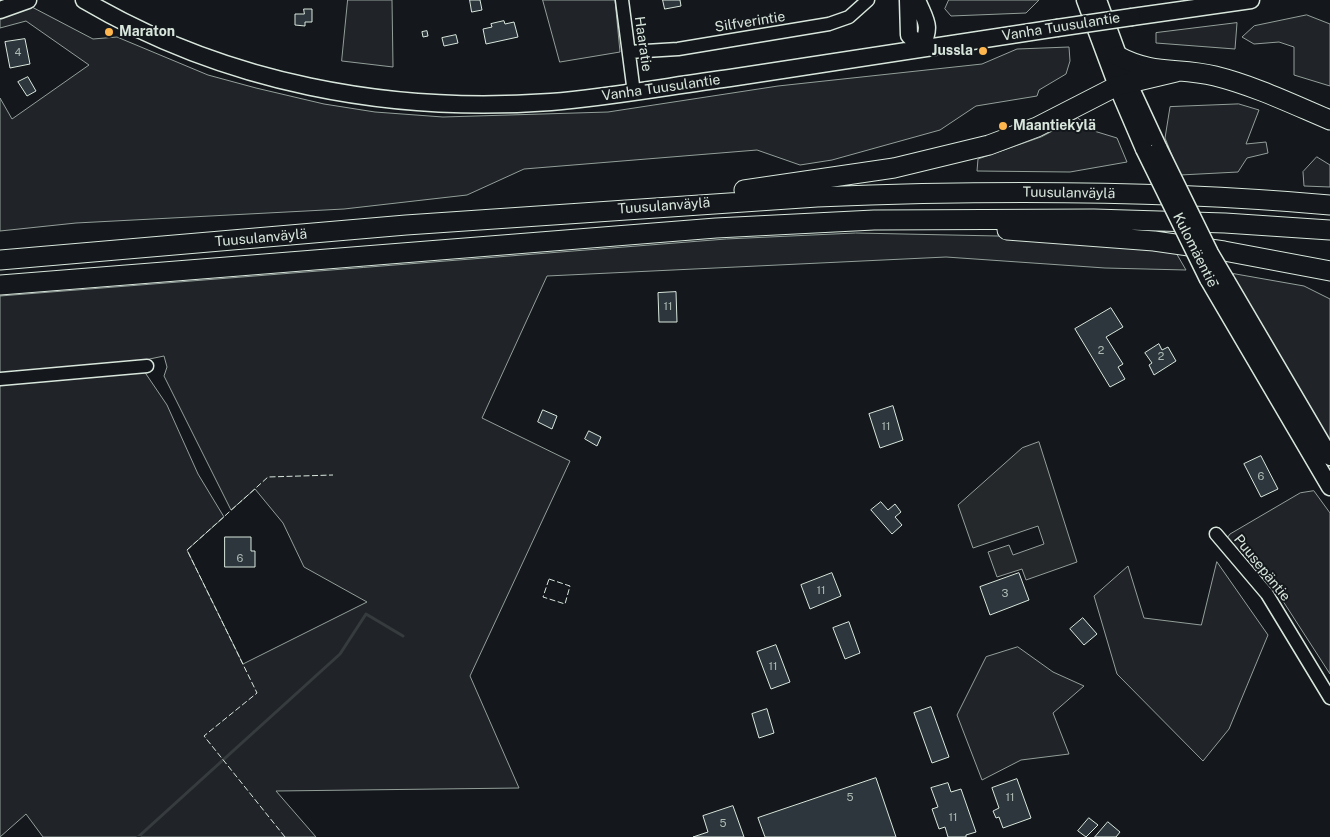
<!DOCTYPE html>
<html>
<head>
<meta charset="utf-8">
<style>
	body { margin:0 }
	canvas { display:block; background:#14181c }
</style>
</head>
<body>
<canvas width="1330" height="837"></canvas>
<script>
const g = document.querySelector('canvas').getContext('2d');
g.lineJoin = 'round';
function fill(path, color) {
  g.fillStyle = color;
  g.fill(path, 'evenodd');
}
function stroke(path, color, width, dash) {
  g.strokeStyle = color;
  g.lineWidth = width;
  g.lineCap = dash ? 'butt' : 'round';
  g.setLineDash(dash || []);
  g.stroke(path);
}
function write(font, color, halo, rows, align = 'center') {
  g.font = font + ' "Public Sans",sans-serif';
  g.lineWidth = 4;
  g.setLineDash([]);
  g.textBaseline = 'middle';
  g.strokeStyle = halo;
  g.fillStyle = color;
  for (const [text, x, y, turn = 0] of rows) {
    g.save();
    g.translate(x, y);
    g.rotate((+turn || 0) * Math.PI / 180);
    g.textAlign = isNaN(turn) ? turn : align;
    if (halo) g.strokeText(text, 0, 0);
    g.fillText(text, 0, 0);
    g.restore();
  }
}
const green = new Path2D(`
	M348,0H392L393,67L342,61Z
	M543,0H615L620,52L560,62Z
	M949,0H1039L1026,13L951,16L945,9Z
	M30,6L93,39L117,37L208,75L256,88L324,104L375,112L443,117L608,112L778,86L982,64L1017,49L1069,47L1070,61L1066,74L1039,90L1037,96L976,106L940,130L832,160L800,165L757,150L524,169L467,195L344,209L76,223L0,231V98L12,119L89,65L26,21L0,28V17Z
	M1307,15L1330,24V86L1294,75V47L1279,42L1254,44L1242,37L1254,26Z
	M1237,23L1235,49L1156,43V33Z
	M1239,104L1259,110L1246,144L1266,142L1268,153L1247,158L1238,172L1180,175L1165,138L1170,107Z
	M1078,118L1094,131L1117,138L1127,162L1070,172L977,171L978,159L1041,137Z
	M1317,157L1330,165V187L1304,186L1303,172Z
	M856,233L998,236L1175,251L1186,270L1105,268L946,257L547,276L482,418L570,461L470,676L519,788L276,791L316,837H43L26,814L0,837V382L144,371L167,405L198,474L224,517L187,550L243,664L367,602L304,567L283,523L255,489L231,510L164,376L167,367L164,356L140,361L0,375V296L726,239Z
	M1230,273L1304,286L1330,299V441L1325,438Z
	M1314,491L1330,513V674L1281,598L1227,538L1230,534L1300,493Z
	M1217,562L1268,635L1229,729L1203,761L1117,674L1094,596L1128,566L1144,618L1201,625Z
	M1018,647L1053,672L1084,686L1053,713L1069,754L1021,760L982,780L957,715L986,657Z`);
const parking = new Path2D(`
	M1039,442L1077,562L1026,580L1022,569L997,577L988,552L1009,545L1013,555L1044,544L1038,526L973,548L958,505L1022,448Z`);
const stream = new Path2D(`
	M138,837L340,654L366,614L403,636`);
const building = new Path2D(`
	M470,0H480L482,10L472,12Z
	M663,0H680L681,6L665,9Z
	M304,9H312V22H305V26L295,25V14H304Z
	M504,21L505,24L514,22L518,37L486,44L483,29L492,27L491,24Z
	M427,31L428,36L423,37L422,32Z
	M456,35L458,43L444,46L442,38Z
	M25,39L30,64L10,68L5,42Z
	M28,77L36,91L27,96L18,82Z
	M676,292L677,322H659L658,293Z
	M1111,308L1123,327L1106,337L1123,364L1118,367L1125,379L1110,387L1075,329Z
	M1159,344L1162,350L1168,347L1176,361L1154,375L1149,365L1152,363L1145,353Z
	M893,406L903,440L880,448L869,414Z
	M543,410L557,416L552,429L538,422Z
	M589,431L601,437L597,446L585,439Z
	M1261,456L1278,489L1261,497L1244,464Z
	M881,502L888,510L895,504L901,512L895,517L902,525L892,534L871,510Z
	M225,537H251V551H255V567H225Z
	M832,573L841,596L810,609L801,585Z
	M1019,573L1029,600L990,615L980,587Z
	M1083,618L1097,634L1084,645L1070,629Z
	M849,622L860,653L845,659L833,628Z
	M776,645L790,682L771,689L757,652Z
	M931,707L949,757L932,763L914,713Z
	M767,709L774,733L759,738L752,714Z
	M876,778L896,837H765L758,818Z
	M1017,779L1031,818L1003,828L999,817L996,818L993,811L999,808L992,788Z
	M948,783L951,792L961,789L976,832L966,835V837H948L945,827L939,829L932,809L938,807L931,788Z
	M733,806L744,837H693L708,832L703,816Z
	M1089,818L1098,825L1086,837L1078,831Z
	M1108,822L1120,832L1116,837H1095Z`);
const minor = new Path2D(`
	M622,0L634,93
	M629,52L678,49L829,24L849,17L868,0
	M0,379L147,366
	M1216,534L1267,594L1330,698`);
const major = new Path2D(`
	M84,0C225,83 389,114 551,102C611,97 670,86 730,78C839,62 948,45 1057,28
	M908,0L909,35L921,48
	M917,0C926,22 932,25 921,48
	M1085,0L1117,86L1144,149
	M1098,0L1128,82L1159,149
	M0,10L28,0
	M1132,17L1251,0
	M1208,279L1330,487
	M1226,280L1330,457`);
const highway = new Path2D(`
	M1118,56C1153,75 1179,67 1215,76C1255,86 1292,104 1330,120
	M744,190L894,168L989,145L1037,127L1117,86L1176,72
	M1007,230L1154,241L1224,251L1330,271
	M0,260L406,225L817,197C988,190 1160,190 1330,205
	M0,285L716,228L874,220L1094,219L1225,223L1330,230`);
const majorBridge = new Path2D(`
	M1057,28L1132,17
	M1144,149L1208,279
	M1159,149L1210,253L1226,280`);
const fence = new Path2D(`
	M549,579L570,586L565,604L543,597Z
	M285,837L204,736L257,693L187,550L268,477L333,475`);
const markers = [
	[109,32,5,"#ffb74d"],
	[983,51,5,"#ffb74d"],
	[1003,126,5,"#ffb74d"]
];
const numberNames = [
	["4",18,53],
	["11",668,307],
	["2",1101,351],
	["2",1161,357],
	["11",886,427],
	["6",1261,477],
	["6",240,559],
	["11",821,591],
	["3",1005,594],
	["11",773,667],
	["5",850,798],
	["11",1010,798],
	["11",953,818],
	["5",723,824]
];
const streetNames = [
	["Silfverintie",750,22,-9],
	["Vanha Tuusulantie",1061,27,-9],
	["Haaratie",643,44,82],
	["Vanha Tuusulantie",661,88,-8],
	["Tuusulanväylä",1069,193,1],
	["Tuusulanväylä",664,206,-4],
	["Tuusulanväylä",261,238,-5],
	["Kulomäentie",1195,250,63],
	["Puusepäntie",1262,568,51]
];
const poiNames = [
	["Maraton",119,32],
	["Jussla",973,51,"right"],
	["Maantiekylä",1013,126]
];
fill(green, '#202428');
stroke(green, '#939e99', 1);
fill(parking, '#24282b');
stroke(parking, '#939e99', 1);
stroke(stream, '#363b3e', 3);
fill(building, '#2c363c');
stroke(building, '#d8e6dc', 1);
stroke(minor, '#d8e6dc', 15);
stroke(major, '#d8e6dc', 19);
stroke(highway, '#d8e6dc', 21);
stroke(minor, '#14181c', 12);
stroke(major, '#14181c', 16);
stroke(highway, '#14181c', 19);
stroke(majorBridge, '#d8e6dc', 19, []);
stroke(majorBridge, '#14181c', 16);
stroke(fence, '#d8e6dc', 1, [6, 2.5]);
for (const [x, y, r, color] of markers) {
  const dot = new Path2D();
  dot.arc(x, y, r, 0, 2 * Math.PI);
  g.fillStyle = color;
  g.fill(dot);
  stroke(dot, '#14181c', 2);
}
write('11px', '#adbab4', null, numberNames);
write('14px', '#d8e6dc', '#14181c', streetNames);
write('bold 14px', '#d8e6dc', '#14181c', poiNames, 'left');
</script>
</body>
</html>
